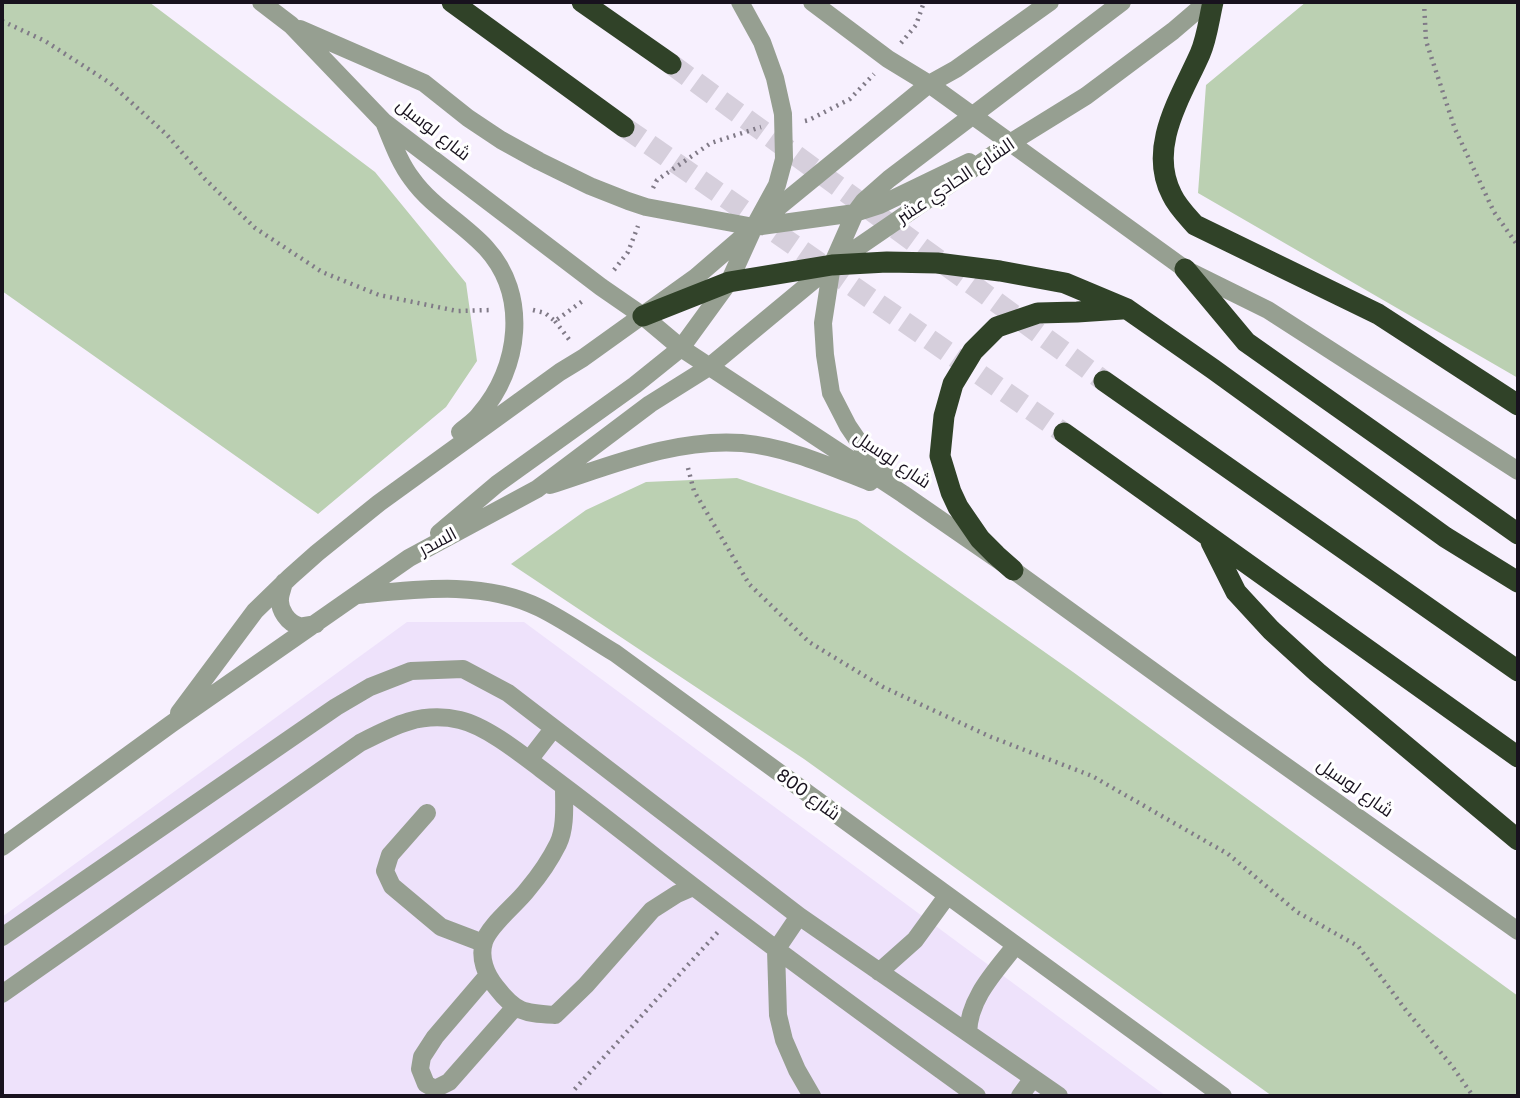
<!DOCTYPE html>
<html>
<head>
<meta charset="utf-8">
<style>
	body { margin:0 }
	#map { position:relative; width:1520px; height:1098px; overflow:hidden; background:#f7f0fe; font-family:Inter,sans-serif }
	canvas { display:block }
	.frame { position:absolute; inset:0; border:4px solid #18121e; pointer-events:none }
</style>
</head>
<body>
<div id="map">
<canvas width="1520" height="1098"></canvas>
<div class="frame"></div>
</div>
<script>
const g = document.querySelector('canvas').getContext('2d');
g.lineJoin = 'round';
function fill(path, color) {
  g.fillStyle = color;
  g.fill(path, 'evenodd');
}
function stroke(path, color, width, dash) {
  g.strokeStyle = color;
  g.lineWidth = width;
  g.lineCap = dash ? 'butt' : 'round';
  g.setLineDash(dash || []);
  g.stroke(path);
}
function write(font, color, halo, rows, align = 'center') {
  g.font = font + ' Inter,Cairo,sans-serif';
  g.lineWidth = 6;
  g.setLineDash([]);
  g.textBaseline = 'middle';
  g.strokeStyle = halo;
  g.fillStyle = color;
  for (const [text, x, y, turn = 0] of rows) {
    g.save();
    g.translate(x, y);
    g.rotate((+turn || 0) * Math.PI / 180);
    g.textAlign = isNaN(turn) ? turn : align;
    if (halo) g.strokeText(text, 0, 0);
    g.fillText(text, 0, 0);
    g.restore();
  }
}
const built = new Path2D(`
	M407,622H524L1166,1096H2V917Z`);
const green = new Path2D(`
	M2,2H149L375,172L466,283L477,361L446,407L318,514L2,291Z
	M1306,2H1518V378L1198,193L1206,85Z
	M737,478L857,520L1073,672L1518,996V1096H1272L804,759L511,564L586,510L646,482Z`);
const highwayTunnel = new Path2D(`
	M671,64L1104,381
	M624,127L1064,433`);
const path = new Path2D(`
	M1424,2L1426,41L1455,129L1494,212L1518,246
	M2,21L45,41L110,83L167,135L205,179L255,228L322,272L379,295L457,311L493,310
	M901,43L916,25L924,2
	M805,121L809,120L850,99L874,74
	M653,188L657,180L711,143L761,127
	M614,270L628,252L638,226
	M533,310L545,313L555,321L584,300
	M555,321L571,342
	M688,468L694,491L749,584L809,642L883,687L991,737L1092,776L1228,854L1297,912L1358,946L1405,1009L1452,1066L1473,1096
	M574,1096V1090L718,932`);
const minor = new Path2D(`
	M261,2L291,25L384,122L601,287L643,316L681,348L903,494L1013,570L1222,721L1518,931
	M812,2L888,59L929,84L1185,269L1268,310L1518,471
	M300,29L424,83L468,118L501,140L539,161L590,186L628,201L646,207L754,227L855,213L880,205L969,162
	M384,122C392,141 399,162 412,179C432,207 463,223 486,248C529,295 520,368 480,414C475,421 467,426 460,432
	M889,479L863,448L848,426L831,393L825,355L823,323L832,265L855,213L864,201L889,179L1122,2
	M550,485C612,465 676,438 742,443C787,447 829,466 870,482
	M439,533L497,484L635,385L681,348L729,282L754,227L777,185L784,159L783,114L775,78L762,42L740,2
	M284,582C283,588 280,594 280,599C279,610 288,623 299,626C304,627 310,625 316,624
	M358,595C418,589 484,580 540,608C566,621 590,638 615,653L1223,1096
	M179,713L255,611L290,577L317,553L379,503L560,372L583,358L696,277L754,227L929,84L956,69L1050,2
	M529,760L553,729
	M564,786C564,805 566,828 558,844C550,860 539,876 528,889C517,904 489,925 484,942C479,958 486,975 496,987C516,1013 524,1013 555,1015L586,985L652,910L677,894L693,887
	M427,813L390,855L385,871L392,886L441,927L483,943
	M2,847L171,724L409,558L537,489L650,404L709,367L832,265L1010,143L1086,96L1173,31L1207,2
	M799,916L776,950L778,1015L784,1040L797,1070L812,1096
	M2,937L336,707L370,687L411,671L463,669L508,693L799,916L1059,1096
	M879,972L915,940L947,896
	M488,975L435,1037L422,1057L420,1069L426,1084L435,1089L449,1082L515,1007
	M2,994L360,743C393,726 421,711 460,720C486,726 520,753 541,769C581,799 620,829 659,860C763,941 870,1019 977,1096
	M968,1033C969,998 995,972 1015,946
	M1020,1096L1033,1078`);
const highway = new Path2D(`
	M452,2L624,127
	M582,2L671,64
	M1213,2C1209,19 1207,38 1200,54C1181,97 1147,147 1172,195C1177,206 1187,216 1195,225L1378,314L1518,405
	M1185,269L1246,342L1518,534
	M643,316L729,282L832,265L887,262L937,263L1000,271L1065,283L1127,309L1213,369L1445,537L1518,582
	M1104,381L1518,671
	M1064,433L1518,757
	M1211,542L1236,592L1271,630L1317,672L1518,840
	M1013,570L996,555L980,539L958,507L951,492L940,456L944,416L953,384L973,351L997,327L1038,313L1077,312L1122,309`);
const streetNames = [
	["شارع لوسيل",433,130,38],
	["الشارع الحادي عشر",956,181,-34],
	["شارع لوسيل",892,460,34],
	["السدر",438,542,-28],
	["شارع لوسيل",1355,788,35],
	["شارع 800",808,795,36]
];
fill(built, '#eee2fb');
fill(green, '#bbd0b2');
stroke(highwayTunnel, '#d6cfdc', 21, [21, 10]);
stroke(path, '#807a87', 4.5, [2, 5]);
stroke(minor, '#969f91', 18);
stroke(highway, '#304228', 21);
write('18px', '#18121e', '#fff', streetNames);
</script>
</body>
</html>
